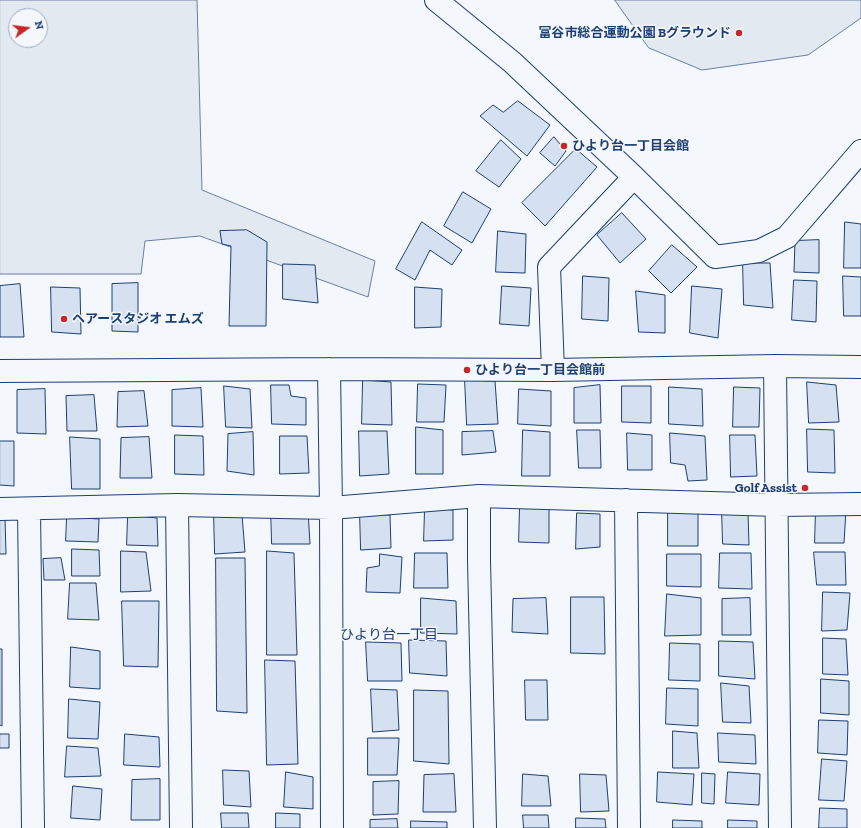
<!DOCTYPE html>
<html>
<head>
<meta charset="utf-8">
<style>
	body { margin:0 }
	#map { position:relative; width:861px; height:828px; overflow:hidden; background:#f4f7fb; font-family:"Zilla Slab",serif }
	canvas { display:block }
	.north { position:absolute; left:8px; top:8px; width:40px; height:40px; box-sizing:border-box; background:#f4f7fb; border:1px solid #9eadc5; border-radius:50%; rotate:76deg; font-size:11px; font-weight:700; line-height:16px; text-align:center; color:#1d3f73 }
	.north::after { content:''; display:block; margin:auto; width:14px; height:18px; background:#c62828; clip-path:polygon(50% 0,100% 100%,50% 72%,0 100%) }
</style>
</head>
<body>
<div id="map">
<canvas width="861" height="828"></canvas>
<div class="north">N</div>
</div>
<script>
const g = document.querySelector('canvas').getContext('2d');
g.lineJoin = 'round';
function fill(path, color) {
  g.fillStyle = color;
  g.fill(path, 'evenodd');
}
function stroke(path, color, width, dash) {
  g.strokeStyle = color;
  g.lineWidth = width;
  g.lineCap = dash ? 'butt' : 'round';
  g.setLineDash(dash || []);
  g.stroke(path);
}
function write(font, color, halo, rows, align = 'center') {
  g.font = font + ' "Zilla Slab","Noto Sans JP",serif';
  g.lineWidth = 3;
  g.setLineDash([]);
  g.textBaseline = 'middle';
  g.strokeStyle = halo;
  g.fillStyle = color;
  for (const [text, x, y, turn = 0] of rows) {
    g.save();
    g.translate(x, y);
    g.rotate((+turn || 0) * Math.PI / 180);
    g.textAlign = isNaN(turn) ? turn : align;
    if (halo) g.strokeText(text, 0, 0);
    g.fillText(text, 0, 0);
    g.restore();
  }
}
const green = new Path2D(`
	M0,0H197L202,190L375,261L368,297L200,236L145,241L141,274H0ZM16,16H40V40H16Z
	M615,0H861V18L808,55L702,70L649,48Z`);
const building = new Path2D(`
	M518,101L550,125L527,156L480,116L493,105L503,112Z
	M554,137L566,151L555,166L540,153Z
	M501,140L521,159L499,187L476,171Z
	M576,149L597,167L545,226L522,203Z
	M463,192L491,209L472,243L444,226Z
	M622,213L646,239L620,263L597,235Z
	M422,222L462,250L452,265L430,250L415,280L396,269Z
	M845,222L861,224V268H844Z
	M247,230L267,242L266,326H229L231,246L222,244L220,231Z
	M498,231L526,234L525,273L496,272Z
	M819,240V273L794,272L795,241Z
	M672,245L697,267L671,293L649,271Z
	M743,263H770L773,308L744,305Z
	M283,264L315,265L318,303L283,299Z
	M583,276L609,278L608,321L582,319Z
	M843,276L861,277V316H844Z
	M794,280L817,281L816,322L792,320Z
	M138,283V332L112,331V284Z
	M20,284L24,337H0V286Z
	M502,286L531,288L529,326L500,324Z
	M692,286L722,289L718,338L690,333Z
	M51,287L80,288L81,334L52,332Z
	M415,287L442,289L441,327L415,328Z
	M636,291L665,295V333L639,332Z
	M363,380L391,382L392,425L362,424Z
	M465,380L495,381L498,424L467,425Z
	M807,382L836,385L839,422L809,423Z
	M418,384L446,385L444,422H417Z
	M271,385H289L291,396L306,398V425L272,424Z
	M600,385L601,423H574V388Z
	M224,386L250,389L252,428L226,427Z
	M622,386H651V423L622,422Z
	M669,387L702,389L703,426L669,424Z
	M734,387L760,388L759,427H733Z
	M201,388L203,427L172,426V390Z
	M45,389L46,434L17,433V390Z
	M519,389L551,391V426L518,424Z
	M144,391L148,426L117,427L118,392Z
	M94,395L97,431H67L66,396Z
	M416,427L443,430V474H416Z
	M807,429L834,430L835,473L808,472Z
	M523,430L550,432V476H522Z
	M577,430H600L601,468H579Z
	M359,431H387L389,474L360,476Z
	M493,431L496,452L462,455V432Z
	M253,432L254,475L227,471L228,434Z
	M627,433L652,435V470H628Z
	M670,433L705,436L707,480L688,481L685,465L671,463Z
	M175,435L203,436L204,475L175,474Z
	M730,435H755L757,476L731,477Z
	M280,436H307L309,473L280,474Z
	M70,437L100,439V489H72Z
	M149,437L152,478H120L121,438Z
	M0,441H14V486L0,485Z
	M520,505L549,506V543L519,542Z
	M668,506H698V546H668Z
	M816,507L846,510L844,543H815Z
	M425,508L453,510V540L424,541Z
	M271,509L308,511L310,544H272Z
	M722,511L748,513L749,545L723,544Z
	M577,513L600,514V547L576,549Z
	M360,514L390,515L391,548L361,550Z
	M128,515L157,518L158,546L127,545Z
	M214,515H242L245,552L215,554Z
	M67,517L99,519L98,542L66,541Z
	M0,518H5L6,554H0Z
	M72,549L99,550L100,576H72Z
	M121,551L146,552L151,591L121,592Z
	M267,551L294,553L297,655H267Z
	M814,552H845L846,585H817Z
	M415,553H447L448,588H414Z
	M720,553H751L752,589L719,588Z
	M380,554L402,557L400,593L366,592L367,568L379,566Z
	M667,554H701V587L667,586Z
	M61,558L65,580H44L43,559Z
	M216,558H245L247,713L217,711Z
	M70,583H96L99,620L68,619Z
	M823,592L850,593L847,630L822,631Z
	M667,594L701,598V635L665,636Z
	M571,597H604L605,654L571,653Z
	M421,598L456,601L457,634L421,633Z
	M546,598L548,634L512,632L513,599Z
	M750,598L751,635H722V599Z
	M122,601H159L158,667L124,666Z
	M823,638L846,639L848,675L823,674Z
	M409,640L446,641L447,676L410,673Z
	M719,641L753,642L755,679L719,676Z
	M366,642L401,643L402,681H368Z
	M670,643L700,644V681L669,680Z
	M71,647L100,651V689L70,687Z
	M0,649H2V726L0,725Z
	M265,660L295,661L298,764L267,765Z
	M821,679L849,681V715L821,713Z
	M525,680H547L548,720H526Z
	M721,683L749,686L751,723L723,722Z
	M667,688L698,689V726L666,724Z
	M371,689L397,690L399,730L373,732Z
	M414,690L448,691L449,764L414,761Z
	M69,699L100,702L98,739L68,738Z
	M819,720L848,721L847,755L818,753Z
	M673,731L697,733L699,768H673Z
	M718,733L755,735L756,764L719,762Z
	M0,734H9V748H0Z
	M125,734L159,737L160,767L124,765Z
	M368,738H399L397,775H368Z
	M67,746L98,748L101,776L65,777Z
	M822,759L847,761L844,801L819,800Z
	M223,770L249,771L251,807L224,805Z
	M286,772L313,777V809L284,807Z
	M658,772L694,774L692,805L657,802Z
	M728,772L760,774L759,805L726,803Z
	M702,773L715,774L714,804L702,803Z
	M454,774L456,812H423L424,775Z
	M523,774L548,776L551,806H522Z
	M580,774L606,775L609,811L581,812Z
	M160,779V820H131L132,780Z
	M399,781L398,814L373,815V782Z
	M73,786L102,789L100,820L71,818Z
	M820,808L847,809V828H819Z
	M221,813H248L249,828H222Z
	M276,813L300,814V828H276Z
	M523,815H548L549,828H524Z
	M576,818L605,819L606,828H576Z
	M397,819L398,828H370V820Z
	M673,820L702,821V828H673Z
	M728,820L757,821V828H728Z
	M411,821L447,822V828H411Z`);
const minor = new Path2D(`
	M436,0L512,62L634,177L715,257L759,251L787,237L861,151
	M775,366L780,828
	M329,369L331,508L332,828
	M553,370L549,267L634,177
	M0,371L329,369L553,370L775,366L861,367
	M479,496V560L485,828
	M626,500L629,828
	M177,505L181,828
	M0,509L177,505L331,508L479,496L777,505L861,504
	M29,509L33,828`);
const markers = [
	[739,33,4,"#c62828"],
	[564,146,4,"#c62828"],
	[64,319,4,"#c62828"],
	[467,370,4,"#c62828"],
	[805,488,4,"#c62828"]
];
const poiNames = [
	["富谷市総合運動公園 Bグラウンド",731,33,"right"],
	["ひより台一丁目会館",572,146],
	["ヘアースタジオ エムズ",72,319],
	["ひより台一丁目会館前",475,370],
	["Golf Assist",797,488,"right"]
];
const neighbourhoodNames = [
	["ひより台一丁目",389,635]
];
fill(green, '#e3e9f0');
stroke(green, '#687fa3', 1);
fill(building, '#d5e0f0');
stroke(building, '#1d3f73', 1);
stroke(minor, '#1d3f73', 24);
stroke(minor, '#f4f7fb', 22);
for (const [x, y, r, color] of markers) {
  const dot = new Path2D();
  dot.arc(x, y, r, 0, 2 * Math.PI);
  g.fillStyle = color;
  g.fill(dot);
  stroke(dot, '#f4f7fb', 1.5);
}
write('bold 13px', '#1d3f73', '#f4f7fb', poiNames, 'left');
write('14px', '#1d3f73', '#f4f7fb', neighbourhoodNames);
</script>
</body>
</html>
